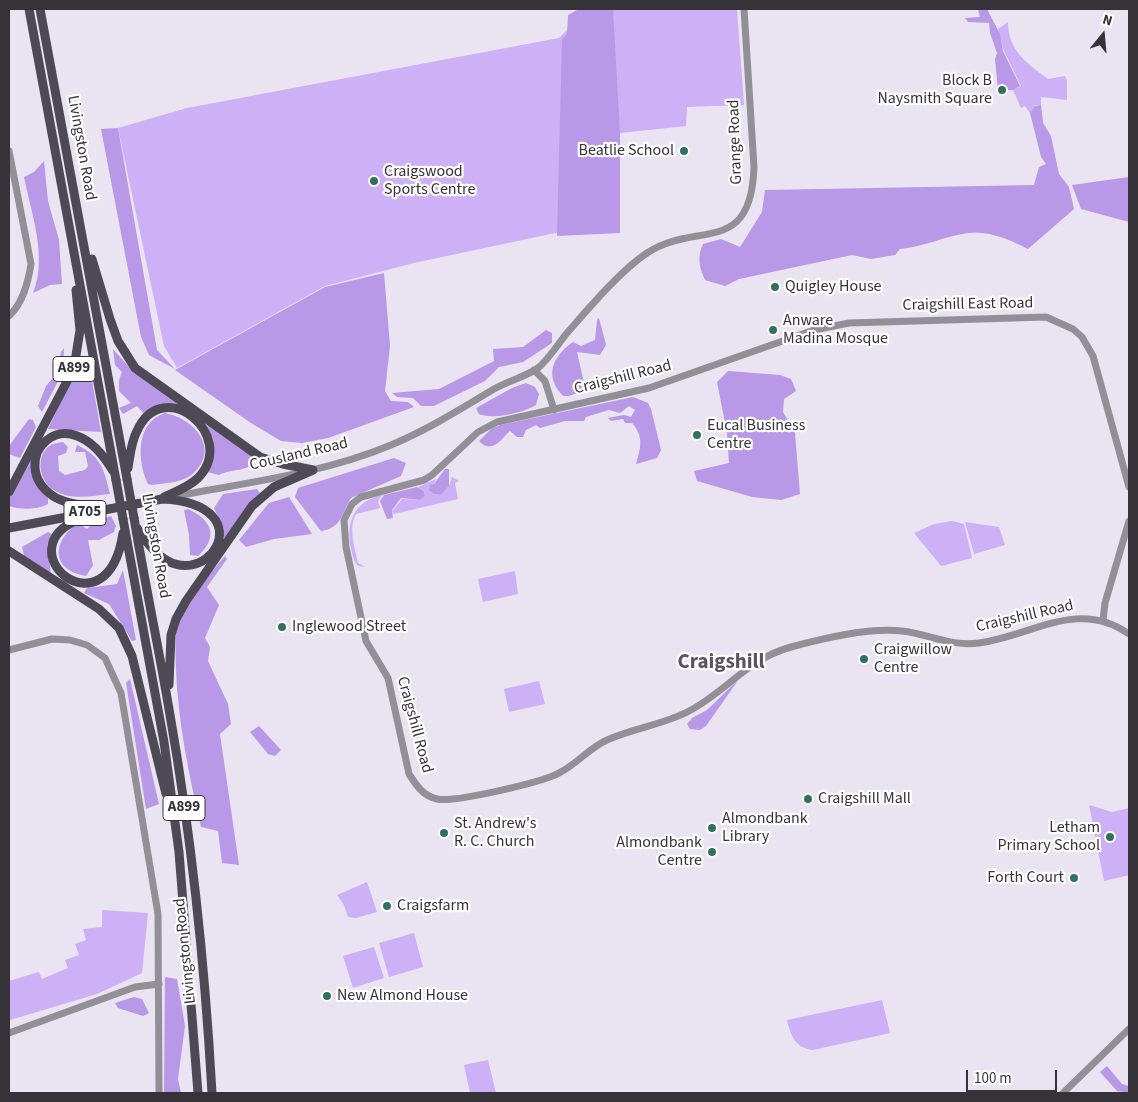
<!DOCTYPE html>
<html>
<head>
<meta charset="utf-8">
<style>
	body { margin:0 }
	#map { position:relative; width:1138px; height:1102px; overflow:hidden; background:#e9e3f2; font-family:"Source Sans 3",sans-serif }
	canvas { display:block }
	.frame { position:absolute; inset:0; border:10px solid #353338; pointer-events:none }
	.north { position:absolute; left:1078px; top:10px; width:50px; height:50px; -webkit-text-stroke:4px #fff; paint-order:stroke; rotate:17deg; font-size:14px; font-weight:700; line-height:20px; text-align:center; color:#353338 }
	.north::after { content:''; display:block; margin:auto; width:18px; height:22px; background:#353338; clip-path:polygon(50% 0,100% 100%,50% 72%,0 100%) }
	.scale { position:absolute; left:966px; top:1070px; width:91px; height:22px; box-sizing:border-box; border:2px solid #353338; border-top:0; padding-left:6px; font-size:15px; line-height:18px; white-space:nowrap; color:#353338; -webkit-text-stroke:4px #fff; paint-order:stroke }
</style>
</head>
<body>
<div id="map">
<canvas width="1138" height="1102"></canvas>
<div class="frame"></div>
<div class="north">N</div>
<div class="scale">100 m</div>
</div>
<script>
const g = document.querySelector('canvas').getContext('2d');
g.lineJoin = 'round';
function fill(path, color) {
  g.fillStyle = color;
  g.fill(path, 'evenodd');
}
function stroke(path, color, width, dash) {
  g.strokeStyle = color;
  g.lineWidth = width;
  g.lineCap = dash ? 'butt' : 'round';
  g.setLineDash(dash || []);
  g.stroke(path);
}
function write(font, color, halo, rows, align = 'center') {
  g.font = font + ' "Source Sans 3",sans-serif';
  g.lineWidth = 4.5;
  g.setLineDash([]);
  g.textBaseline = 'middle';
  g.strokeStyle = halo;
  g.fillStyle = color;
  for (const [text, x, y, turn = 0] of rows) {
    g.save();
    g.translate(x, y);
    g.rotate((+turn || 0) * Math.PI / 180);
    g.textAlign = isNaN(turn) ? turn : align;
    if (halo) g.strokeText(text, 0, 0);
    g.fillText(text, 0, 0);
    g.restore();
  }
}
const green = new Path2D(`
	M588,9H737L744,105L687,107L686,126L620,133V228L555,233L414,263L325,286L177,368L164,346L118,128L187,108L559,38Z
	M1008,22C1008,51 1027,63 1048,79L1065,76L1067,81V100L1041,97V105H1036L1030,113L1025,106L1021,108L1013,90L1021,86L1004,51L998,29Z
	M452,477L459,481L455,483L458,499L394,514L392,511L402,499L420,500L425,496L424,491L418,487L436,479L434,484L430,486L429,490L433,494L441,495L449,486Z
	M382,495L378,501L380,508L356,514C348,528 355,548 358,563L365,567L359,566C353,562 353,556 351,549C346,522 353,502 382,495Z
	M952,521L964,524L972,558L941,566L914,533L934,524Z
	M965,522L999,527L1005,545L974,554Z
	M515,571L518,594L483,602L478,579Z
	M539,681L545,704L509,712L504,689Z
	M1089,805L1112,812L1129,808V875L1104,881Z
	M367,882L377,912L356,918L348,917L344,905L337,895Z
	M102,910L148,913L142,973L97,994L10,1020L9,981L39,972L42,979L68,968L65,960L79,955L75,944L86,940L83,929L102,927Z
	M414,933L423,967L389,977L379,943Z
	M374,947L384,978L353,988L343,956Z
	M882,1000L890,1033L813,1050C795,1048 791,1036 787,1020Z
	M488,1060L496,1093H470L464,1065Z`);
const forest = new Path2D(`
	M579,9H613L620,133V233L557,236L562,39L567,34L568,15Z
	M978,9H987L1000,34L1003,51L1020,86L1013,90H998L995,59L997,53L990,33L989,23L968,22L965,18L980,17Z
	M1041,105L1043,123L1051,136L1059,174L1069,187L1074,209L1028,249C1011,240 988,230 968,233C945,236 924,247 900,249L895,255L871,259L852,255L739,279L725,286L705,280C699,267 697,257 703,244L721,239L740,247L762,212L765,190L1034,185L1039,167L1046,164L1041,157L1030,113L1035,106Z
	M118,128L157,350L175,369L149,355L141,337L101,129Z
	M44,161L48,201L59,240L62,284L50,285L33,293C48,257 31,213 24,177L34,172Z
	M1129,177V222L1081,209L1072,185Z
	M384,273L390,346L385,391L391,401L408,402L414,407L328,438L302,443L281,441L251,423L175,370L325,287Z
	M599,318L606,345L600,355L577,352L584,383L582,391L569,396H563C544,376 552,357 573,342L581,346L595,340L597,320Z
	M546,330L552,333V343L523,362L499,367L485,381L434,406H421L413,398L397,397L392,393L439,389L494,361L493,349L523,347Z
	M64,348L63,372L42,412L38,406L46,386L57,373L61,352Z
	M113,349L129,367L179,404C166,406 154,404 144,414L137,406L123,414L119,408L131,403L119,391V380L122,372L115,365Z
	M84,358L89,363L101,432L48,429L80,362Z
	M728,371L780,375L791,379L796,391L784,399L783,412L795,433L800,494L781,500L752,497L697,481L694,471L729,463L727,433L717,382Z
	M526,383L535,387L539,394L536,405C522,413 494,420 479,414L476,408L512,388Z
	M633,397L648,403L651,409L661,450L657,458L636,464C641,447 644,437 632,423H625L623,419L611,421L608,418L624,415L631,417L635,410L629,406L620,413L609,410L586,417L584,421H565L540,428L536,425L526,430L523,437H517L510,431C501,439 492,455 479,441L491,429L500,425Z
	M165,413C196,419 222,451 190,476C180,483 164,483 152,485L148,484C137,461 135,423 165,413Z
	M29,419L33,420L36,427L20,458L9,454V446Z
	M207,424L256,459C249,473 232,468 219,475L207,472L214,447Z
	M63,442L68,447L66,453L58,456L59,471L65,475L85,470L88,466L85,452H75L77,445C101,456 104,469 110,494C92,496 69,501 52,489C39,480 35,454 51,445C54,443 60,443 63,442Z
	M394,458L406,463L401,476L351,498C341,514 342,528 321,531L295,497L298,488Z
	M29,460L32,461C31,478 38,486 48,498V504C36,510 22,510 9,506V499Z
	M445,469H449V486L441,495L433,494L429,490L430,485L434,484Z
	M417,487L424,491L425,496L420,500L401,498L392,510L393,518L387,519L380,501L384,495Z
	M257,489L260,493L225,538L221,536L222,525L214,508L223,494Z
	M289,497L312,534L274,539L246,547L239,540L269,503Z
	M188,509C212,520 219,537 198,556L190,555L189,535L184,510Z
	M111,516L116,526L114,532L99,540H88L93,565L86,576C50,570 52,541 78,523L87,529L95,521Z
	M48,532L52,534L47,545L51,573L24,556L22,547Z
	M225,556L227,559L207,587L219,605L205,638L210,647L208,661L228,704L231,724L220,734L239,865L222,863L218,831L201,827C189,775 178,723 176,669C176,651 173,634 181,617C191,593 209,575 225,556Z
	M123,570L136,640L132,641L109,604L84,593L87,588L117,584Z
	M130,679L159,804L146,809L126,683Z
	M739,679L706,726L700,730L690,729L687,724L692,718L707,710Z
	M259,726L281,750L275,756L268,754L250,732Z
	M165,977L177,979L185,1026L178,1079L181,1093H164Z
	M134,997L142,999L149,1013L143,1016L118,1008L115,1003Z
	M1107,1066L1122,1084L1129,1086V1093L1117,1091L1100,1072Z`);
const minor = new Path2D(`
	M9,151L31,264C28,283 23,303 9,316
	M534,370L545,381L554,410
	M1129,487L1093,356L1082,337L1073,329L1046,317L849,323L814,330L649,388L497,422L478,432L432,475L424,480L361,497L352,504L344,520L346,547L366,641L388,678L409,774C416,785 423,796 437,799C454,803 543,782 559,773C577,764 589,748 607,740C633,728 663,725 689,711C726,692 747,659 791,647C824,638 869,627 902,631C929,634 952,647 979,643C1032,636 1078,598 1129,634
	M171,497C244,483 322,474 391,445C427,430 461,409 494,389C508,381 525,377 538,368C549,359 558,344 567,333C589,308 620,271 647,253C696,220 751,258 754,167L744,9
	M1103,620L1105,603L1129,521
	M9,650L52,639L70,640L87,645L105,658L121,693L158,914L159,1093
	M9,1033L135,987L159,984
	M1063,1093L1129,1029`);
const major = new Path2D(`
	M29,9L116,480
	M40,9L127,479
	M92,259L110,319L118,341L135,368L260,457L283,464L313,470
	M128,468C130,456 131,442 137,431C163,373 239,436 198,478C189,487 175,492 164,497
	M9,492L74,368L80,330L76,290
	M101,508C86,505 67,505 53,496C4,463 65,389 113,471
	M134,518C145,584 159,649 170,715C192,840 205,967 212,1093
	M80,519C2,549 107,639 123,533
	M123,519L164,742L179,852L198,1093
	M9,528L162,499C269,504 203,604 153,549C147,543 142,535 137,528
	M9,551L99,609L119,628L132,656L166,794
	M169,685L171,635L176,619L186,601L252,506L274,487L313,470`);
const majorBridge = new Path2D(`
	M127,479L134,518
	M116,480L123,519`);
const markers = [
	[1002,90,5,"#32705d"],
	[684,151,5,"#32705d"],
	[374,181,5,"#32705d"],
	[775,287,5,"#32705d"],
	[773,330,5,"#32705d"],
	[697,435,5,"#32705d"],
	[282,627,5,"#32705d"],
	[864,659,5,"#32705d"],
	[808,799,5,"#32705d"],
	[712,828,5,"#32705d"],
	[444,833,5,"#32705d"],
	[1110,837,5,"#32705d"],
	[712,852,5,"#32705d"],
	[1074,878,5,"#32705d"],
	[387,906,5,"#32705d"],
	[327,996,5,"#32705d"]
];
const shields = [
	[74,369,42],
	[85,513,42],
	[184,808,42]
];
const shieldNames = [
	["A899",74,369],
	["A705",85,513],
	["A899",184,808]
];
const poiNames = [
	["Block B",992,81,"right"],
	["Naysmith Square",992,99,"right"],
	["Beatlie School",674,151,"right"],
	["Craigswood",384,172],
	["Sports Centre",384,190],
	["Quigley House",785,287],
	["Anware",783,321],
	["Madina Mosque",783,339],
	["Eucal Business",707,426],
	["Centre",707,444],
	["Inglewood Street",292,627],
	["Craigwillow",874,650],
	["Centre",874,668],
	["Craigshill Mall",818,799],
	["Almondbank",722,819],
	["Library",722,837],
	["St. Andrew's",454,824],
	["R. C. Church",454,842],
	["Letham",1100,828,"right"],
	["Primary School",1100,846,"right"],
	["Almondbank",702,843,"right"],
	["Centre",702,861,"right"],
	["Forth Court",1064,878,"right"],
	["Craigsfarm",397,906],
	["New Almond House",337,996]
];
const streetNames = [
	["Grange Road",736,142,-92],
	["Livingston Road",81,148,80],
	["Craigshill East Road",968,305,-1],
	["Craigshill Road",623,378,-14],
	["Cousland Road",299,455,-13],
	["Livingston Road",155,546,80],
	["Craigshill Road",1025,617,-13],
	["Craigshill Road",414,725,75],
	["Livingston Road",186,951,-96]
];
const districtNames = [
	["Craigshill",721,663]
];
fill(green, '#cdb0f6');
fill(forest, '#b998e7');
stroke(minor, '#929096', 7);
stroke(major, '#4e4a55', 9);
stroke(majorBridge, '#4e4a55', 9);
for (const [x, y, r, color] of markers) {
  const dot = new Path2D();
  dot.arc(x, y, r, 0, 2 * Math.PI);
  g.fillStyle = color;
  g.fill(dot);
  stroke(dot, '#fff', 2);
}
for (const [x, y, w] of shields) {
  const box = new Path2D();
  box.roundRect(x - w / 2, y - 12.5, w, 25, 4);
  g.fillStyle = '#fff';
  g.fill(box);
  stroke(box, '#353338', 1);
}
write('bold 15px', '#353338', null, shieldNames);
write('16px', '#353338', '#fff', poiNames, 'left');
write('16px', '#353338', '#fff', streetNames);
write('bold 21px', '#595461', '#fff', districtNames);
</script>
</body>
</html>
